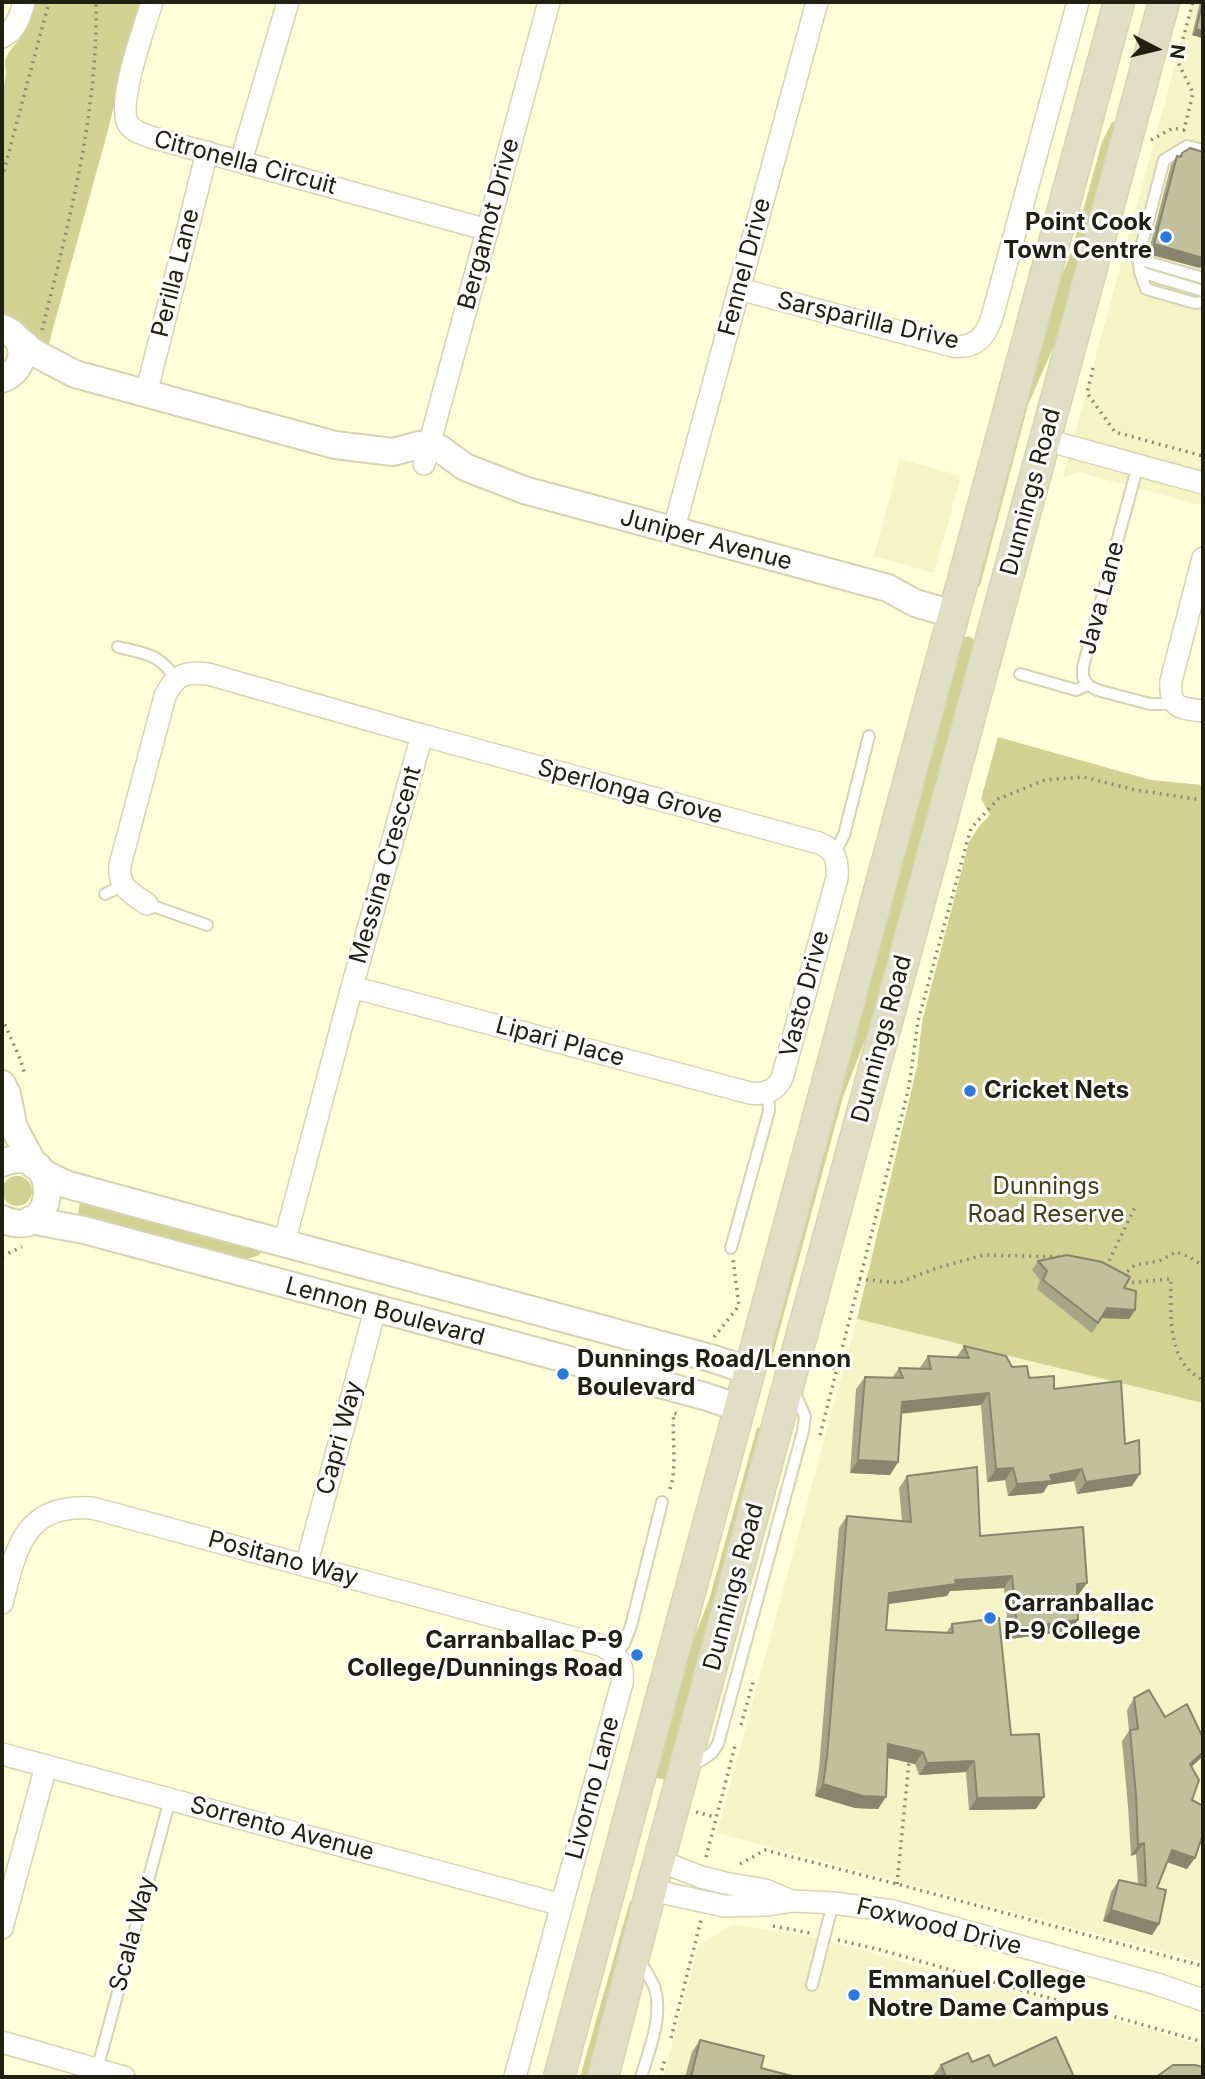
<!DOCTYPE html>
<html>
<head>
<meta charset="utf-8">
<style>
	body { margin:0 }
	#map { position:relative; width:1205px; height:2079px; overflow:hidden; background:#ffffd9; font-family:Inter,sans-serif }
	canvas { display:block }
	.frame { position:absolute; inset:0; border:4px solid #202012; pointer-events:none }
	.north { position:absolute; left:1121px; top:14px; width:70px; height:70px; -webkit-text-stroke:5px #fff; paint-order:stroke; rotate:97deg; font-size:19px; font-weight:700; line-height:28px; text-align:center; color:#202012 }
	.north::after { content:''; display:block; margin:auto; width:24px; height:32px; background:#202012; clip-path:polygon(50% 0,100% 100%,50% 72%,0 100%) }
</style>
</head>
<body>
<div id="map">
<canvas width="1205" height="2079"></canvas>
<div class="frame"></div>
<div class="north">N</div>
</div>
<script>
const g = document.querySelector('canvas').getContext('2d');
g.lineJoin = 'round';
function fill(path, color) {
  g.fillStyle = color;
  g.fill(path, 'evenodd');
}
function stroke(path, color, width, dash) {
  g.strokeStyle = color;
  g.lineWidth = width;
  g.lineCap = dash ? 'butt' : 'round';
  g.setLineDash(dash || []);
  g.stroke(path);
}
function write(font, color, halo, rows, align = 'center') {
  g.font = font + ' Inter,sans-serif';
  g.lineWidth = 6;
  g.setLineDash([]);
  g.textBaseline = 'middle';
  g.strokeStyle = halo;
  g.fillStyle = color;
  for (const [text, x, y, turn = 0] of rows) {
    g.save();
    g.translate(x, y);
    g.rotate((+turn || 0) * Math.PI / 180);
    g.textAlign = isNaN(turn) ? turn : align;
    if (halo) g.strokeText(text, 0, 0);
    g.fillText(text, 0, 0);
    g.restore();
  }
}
const built = new Path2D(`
	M1192,2H1203V506L1078,472L1063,478Z
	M900,459L961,476L934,573L874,556Z
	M857,1319L1203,1403V1962L717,1833Z
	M732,1924L821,1939L1203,2045V2077H663L699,1945Z`);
const green = new Path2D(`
	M32,2H140L107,134L47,350L2,318V95L6,75L5,61L9,52L21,37Z
	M1112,122L1116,123L1059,334L1028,405L980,586L975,588L1034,349L1073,247L1102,142Z
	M969,636L973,639L975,644L872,1022L843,1097L770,1365L765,1357L962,638Z
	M998,737L1151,780L1203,785V1403L857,1319L917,1067L922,1022L969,842L980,825L990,815L981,799Z
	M2 1191a15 15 0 1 1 30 0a15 15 0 1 1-30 0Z
	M81,1197L264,1250L259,1255L242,1261L77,1219Z
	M764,1427L669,1781L650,1776L674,1690L709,1600L757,1428Z
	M630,1901L635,1902L589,2077H580Z`);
const path = new Path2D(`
	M1151,140L1173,128L1184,130L1193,93L1177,60L1193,2
	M2,178L49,2
	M42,330C69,222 98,114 96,2
	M1093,368L1087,393L1115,432L1203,456
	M2,1018L21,1061L25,1075
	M2,1256L22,1247
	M1106,1267L1136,1205
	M1122,1276L1135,1265L1159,1261L1176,1252L1190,1257L1203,1266
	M859,1279L898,1283L937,1268L983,1255L1062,1257
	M1126,1281L1128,1283L1171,1279C1171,1313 1166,1362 1203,1380
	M714,1337L739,1306L733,1260
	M819,1364L837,1369
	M820,1435L909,1087L918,1021L971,828L998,799L1045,780L1084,777L1135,790L1203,800
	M670,1489C678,1464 671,1438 674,1413L677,1414
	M741,1725L754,1679
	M696,1812L715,1817
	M706,1857L735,1746
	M740,1864L765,1850L897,1884L1203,1966
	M897,1884L909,1762
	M773,1926L810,1933
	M838,1940L881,1950L1203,2042
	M671,2038L701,1920
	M660,2077L665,2059`);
const service = new Path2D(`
	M1203,150L1187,146L1164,160L1138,259L1203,278
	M1138,259L1140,272L1203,291
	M1140,272L1146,289L1195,303L1203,302
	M1138,465L1083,667V677L1088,685L1097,690L1150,704H1174
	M118,647C146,654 158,653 176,679
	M1020,674L1076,690L1088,685
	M834,855L844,835L869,736
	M105,894L122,886
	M147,904L207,925
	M731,1248L769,1111L768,1091
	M615,1654L624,1644L631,1626L662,1502
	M689,1768L712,1753L718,1744L803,1431L805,1416L793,1389
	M639,1959C644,1969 652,1979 655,1989C663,2018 649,2050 641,2077
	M812,1985L833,1903
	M97,2070L170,1799`);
const minor = new Path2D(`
	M152,2C145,26 115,106 129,125C135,133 146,135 154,138L488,230
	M2,37C16,30 20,17 24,2
	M241,161L288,2
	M739,289L953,346C975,349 986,336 992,317L1078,2
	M146,394L207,152
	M1046,440L1203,483
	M424,464L549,2
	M673,532L817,2
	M1203,558L1171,681C1169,709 1180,708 1203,711
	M147,904C130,892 118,888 120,865L165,696C175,675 185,671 208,674L422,735L352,987L284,1243
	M352,987L750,1093C764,1095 776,1091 782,1078L837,878C838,861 836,850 819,843L422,735
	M306,1566L375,1310
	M2,1603C16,1550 23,1503 92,1508L600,1645C618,1653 624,1664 622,1683L515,2077
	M2,1754L562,1905
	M660,1861L701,1877L725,1883L765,1890L791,1901
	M651,1890L724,1906L768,1905L793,1901L833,1903L893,1911L1157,1984L1203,2000
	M2,1928L46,1766
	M2,2042L124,2077`);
const tertiary = new Path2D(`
	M2,328C28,337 28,369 2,379
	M19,340L33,352L75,374L335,445L393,452L419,445L439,448L465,467L524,490L888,588L915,603L953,614
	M2,1084L7,1094L14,1128L34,1165
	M2,1163C62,1137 62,1246 2,1219
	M43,1173L65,1184L127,1201L714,1359L749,1371
	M30,1220L84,1230L704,1396L740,1408`);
const secondary = new Path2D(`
	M559,2077L1119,2
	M603,2077L651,1890L1164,2`);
const wall = new Path2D(`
	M1200,2H1203V38L1192,35Z
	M1182,153L1200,268L1148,254L1171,165L1177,156L1179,157Z
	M1038,1261L1124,1288L1135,1310L1129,1319L1102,1318L1092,1333L1037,1289L1040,1280L1032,1270Z
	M964,1346L1012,1367L1054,1389L1125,1444L1132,1486L1077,1494L1074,1481L1048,1485L1043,1493L1008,1496L1005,1480L987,1482L981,1405L901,1414L898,1462L890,1475L850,1473L856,1389L865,1377L892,1378L899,1368L919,1369L928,1356L956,1358Z
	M907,1476L980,1536L1079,1594H1077L1070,1631L1009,1639L1004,1588L950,1591L947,1596L888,1604L886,1630L946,1633L952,1624L1011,1735L1036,1809L969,1810L966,1772L919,1775L915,1764L888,1758L878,1809L855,1808L815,1796L819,1769L839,1528L847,1516L902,1521L899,1488Z
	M1134,1698L1165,1717L1200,1759L1191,1767L1192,1800L1187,1869L1167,1862L1157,1888L1159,1924L1152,1935L1103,1921L1111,1892L1119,1880L1138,1884L1136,1854L1131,1856L1128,1806L1122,1741L1129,1731L1127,1710Z
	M700,2040L761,2068L796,2077H685L692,2052Z
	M972,2062L994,2066L1074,2077H932L941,2065Z`);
const shadedWall = new Path2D(`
	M1196,29L1203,31V38L1192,35Z
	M1154,244L1203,258V264L1200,268L1148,254Z
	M1107,1308L1135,1310L1129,1319L1101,1318Z
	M989,1393L981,1405L893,1414L902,1402Z
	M858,1460L898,1462L890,1475L850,1473Z
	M1013,1468L1005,1480L987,1482L996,1469Z
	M1082,1469L1074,1481L1048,1485L1043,1493L1008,1496L1017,1484L1050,1475Z
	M1140,1474L1132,1486L1077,1494L1086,1482Z
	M1012,1576L1004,1588L950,1591L947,1596L881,1605L889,1593L955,1580Z
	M1087,1583L1079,1594L1069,1595L1077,1584Z
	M1078,1620L1070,1631L1009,1639L1017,1628Z
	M888,1744L923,1752L915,1764L880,1756Z
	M1203,1752V1755L1200,1759L1182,1775L1190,1764Z
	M974,1761L966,1772L919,1775L927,1763Z
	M823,1784L886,1797L878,1809L855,1808L815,1796Z
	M1044,1797L1036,1809L969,1810L977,1798Z
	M1144,1843L1136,1854L1131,1856L1138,1845Z
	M1172,1850L1195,1858L1187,1869L1164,1861Z
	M1111,1910L1159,1924L1152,1935L1103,1921Z`);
const building = new Path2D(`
	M1203,2V31L1196,29Z
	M1190,148L1203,152V258L1154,244L1177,156L1181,157L1182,153Z
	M1067,1255L1102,1262L1130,1277L1124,1288L1136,1291L1135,1310L1107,1308L1098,1323L1043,1280L1047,1271L1038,1261Z
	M964,1346L1006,1356L1012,1367L1027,1366L1029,1378L1054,1376V1389L1121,1381L1125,1444L1139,1440L1140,1474L1086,1482L1082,1469L1050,1475L1052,1481L1017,1484L1013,1468L996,1469L989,1393L902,1402L898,1462L858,1460L865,1377L903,1378L899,1368L931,1369L928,1356L969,1358Z
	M977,1467L980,1536L1083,1527L1087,1583L1077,1584L1078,1620L1017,1628L1012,1576L955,1580L956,1584L889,1593L886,1630L953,1633L952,1624L999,1618L1011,1735L1039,1734L1044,1797L977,1798L974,1761L927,1763L923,1752L888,1744L886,1797L863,1796L823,1784L827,1757L847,1516L911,1522L907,1476Z
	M1149,1690L1165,1717L1187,1704L1203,1738V1752L1190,1764L1199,1780L1192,1800L1203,1806V1834L1195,1858L1172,1850L1157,1888L1166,1890L1159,1924L1111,1910L1119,1880L1146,1886L1144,1843L1138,1845L1136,1795L1130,1730L1138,1729L1134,1698Z
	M1056,2037L1074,2077H946L941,2065L968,2053L972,2062L989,2055L994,2066Z
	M700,2040L764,2056L761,2068L796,2077H691Z
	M1173,2065H1195L1203,2067V2077H1156Z`);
const markers = [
	[1166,237,7,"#2879e4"],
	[970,1091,7,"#2879e4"],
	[563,1374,7,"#2879e4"],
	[990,1618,7,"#2879e4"],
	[637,1655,7,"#2879e4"],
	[854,1995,7,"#2879e4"]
];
const streetNames = [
	["Citronella Circuit",245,163,15],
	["Bergamot Drive",489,224,-75],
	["Fennel Drive",745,267,-75],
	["Perilla Lane",176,273,-76],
	["Sarsparilla Drive",868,321,13],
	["Dunnings Road",1031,492,-75],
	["Juniper Avenue",706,540,15],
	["Java Lane",1102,598,-75],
	["Sperlonga Grove",630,792,15],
	["Messina Crescent",386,865,-74],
	["Vasto Drive",805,994,-75],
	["Dunnings Road",882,1039,-75],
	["Lipari Place",560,1042,15],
	["Lennon Boulevard",385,1312,15],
	["Capri Way",340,1438,-75],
	["Positano Way",283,1559,15],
	["Dunnings Road",734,1587,-75],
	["Livorno Lane",593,1788,-75],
	["Sorrento Avenue",282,1829,15],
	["Foxwood Drive",939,1927,14],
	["Scala Way",133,1934,-75]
];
const poiNames = [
	["Point Cook",1152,223,"right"],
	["Town Centre",1152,251,"right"],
	["Cricket Nets",984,1091],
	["Dunnings Road/Lennon",577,1360],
	["Boulevard",577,1388],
	["Carranballac",1004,1604],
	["P-9 College",1004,1632],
	["Carranballac P-9",623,1641,"right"],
	["College/Dunnings Road",623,1669,"right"],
	["Emmanuel College",868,1981],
	["Notre Dame Campus",868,2009]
];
const parkNames = [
	["Dunnings",1046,1187],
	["Road Reserve",1046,1215]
];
fill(built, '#f4f4c6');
fill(green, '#d2d192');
stroke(service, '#d4d4b0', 14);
stroke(minor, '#d4d4b0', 24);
stroke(tertiary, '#d4d4b0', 30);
stroke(secondary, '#d4d4b0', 33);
stroke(path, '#8b8b71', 3.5, [2, 5]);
stroke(service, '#fff', 10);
stroke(minor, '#fff', 21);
stroke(tertiary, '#fff', 26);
stroke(secondary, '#e0dfc5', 30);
fill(wall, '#a6a586');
fill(shadedWall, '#87866d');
fill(building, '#c1c09c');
stroke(building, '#87866d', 2);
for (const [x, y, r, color] of markers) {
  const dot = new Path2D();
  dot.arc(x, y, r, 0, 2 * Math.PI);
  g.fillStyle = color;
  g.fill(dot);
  stroke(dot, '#fff', 2.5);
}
write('24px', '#202012', '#fff', streetNames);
write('bold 24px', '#202012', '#fff', poiNames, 'left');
write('24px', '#403f18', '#fff', parkNames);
</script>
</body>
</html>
